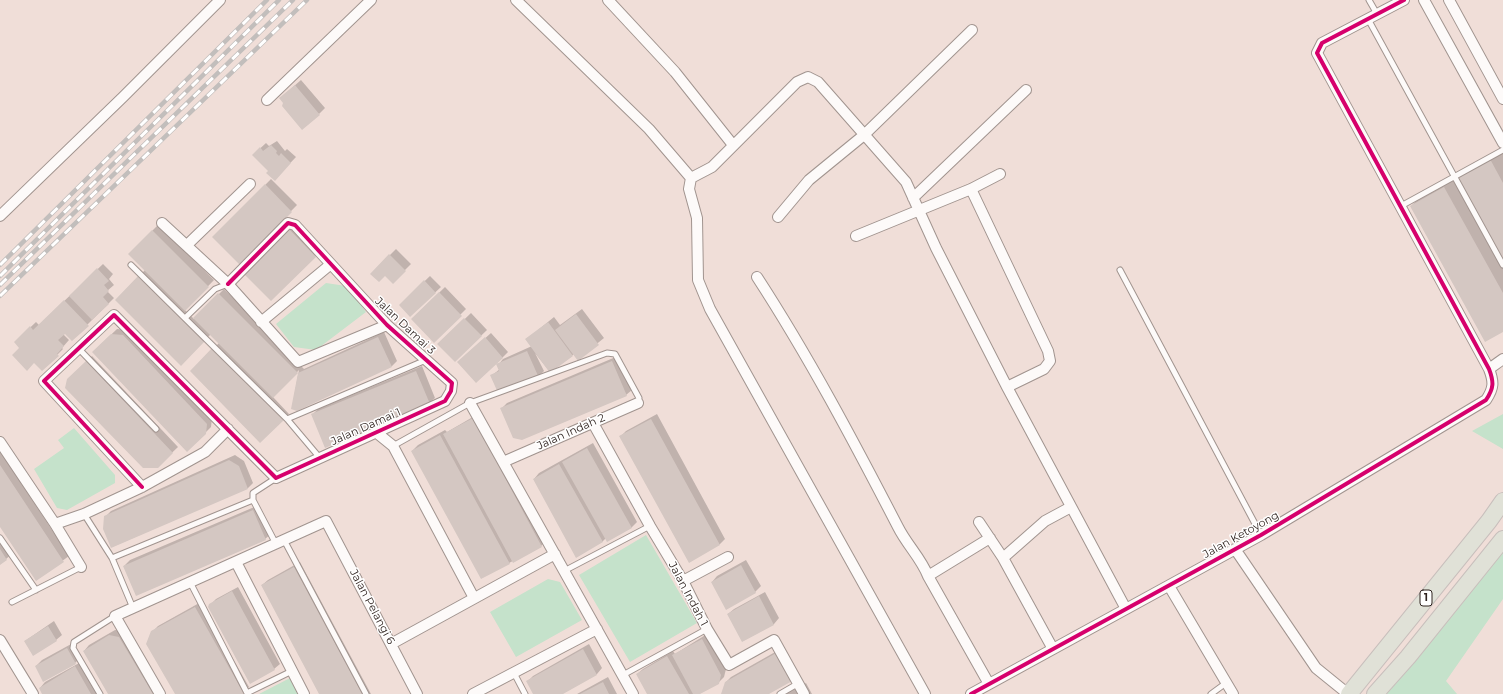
<!DOCTYPE html>
<html>
<head>
<meta charset="utf-8">
<style>
	body { margin:0 }
	canvas { display:block; background:#f0ded8 }
</style>
</head>
<body>
<canvas width="1503" height="694"></canvas>
<script>
const g = document.querySelector('canvas').getContext('2d');
g.lineJoin = 'round';
function fill(path, color) {
  g.fillStyle = color;
  g.fill(path, 'evenodd');
}
function stroke(path, color, width, dash) {
  g.strokeStyle = color;
  g.lineWidth = width;
  g.lineCap = dash ? 'butt' : 'round';
  g.setLineDash(dash || []);
  g.stroke(path);
}
function write(font, color, halo, rows, align = 'center') {
  g.font = font + ' Montserrat,sans-serif';
  g.lineWidth = 3;
  g.setLineDash([]);
  g.textBaseline = 'middle';
  g.strokeStyle = halo;
  g.fillStyle = color;
  for (const [text, x, y, turn = 0] of rows) {
    g.save();
    g.translate(x, y);
    g.rotate((+turn || 0) * Math.PI / 180);
    g.textAlign = isNaN(turn) ? turn : align;
    if (halo) g.strokeText(text, 0, 0);
    g.fillText(text, 0, 0);
    g.restore();
  }
}
const green = new Path2D(`
	M326,283L346,286L366,312L316,350L294,347L276,324Z
	M1503,414V449L1472,431Z
	M74,428L115,475V483L67,510L57,508L34,469L64,448L58,440Z
	M646,535L697,623L630,662L579,575Z
	M1503,549V599L1446,681L1457,694H1377Z
	M548,579L560,582L582,620L516,657L490,612Z
	M290,678L299,694H259Z`);
const shadow = new Path2D(`
	M301,80L325,108L319,114L286,93Z
	M277,141L285,151L287,149L296,157L275,179L270,171L253,155L266,143L269,146Z
	M1503,151V331L1411,206L1423,194Z
	M271,179L297,205L240,263L214,237Z
	M295,224L321,251L271,300L245,273Z
	M158,225L214,280L185,310L194,319L224,289L304,369L384,332L397,361L392,366L292,408L299,370L273,397L289,414L260,442L191,371L219,343L211,334L181,364L116,300L145,270L129,254Z
	M396,249L411,264L393,282L385,274L372,273Z
	M103,264L113,274L109,279L114,285L107,291L114,298L72,340L65,332L63,334L69,340L62,348L63,349L42,370L15,342L36,322L39,325Z
	M430,276L441,287L410,316L400,305Z
	M445,287L466,309L434,341L412,319Z
	M582,309L604,338L578,359L574,354L550,372L535,353L544,371L538,377L491,376L500,369L498,365L503,359L532,346L527,339L554,317L560,325Z
	M471,313L487,330L455,361L439,344Z
	M117,329L128,330L212,418L211,427L187,451L93,352Z
	M491,333L508,352L502,358L464,357Z
	M92,356L178,447L157,467L68,380Z
	M618,356L632,390L626,395L502,408L507,403Z
	M422,366L435,398L429,403L313,414L318,409Z
	M478,414L547,540L541,546L509,563L412,451L418,445L445,430L447,432Z
	M657,414L725,539L720,544L689,561L621,436L626,431Z
	M593,443L637,522L631,528L606,538L602,542L534,479L539,473Z
	M0,451L69,556L36,580L0,525Z
	M235,455L244,461L253,483L248,488L112,547L105,517L111,511Z
	M259,505L271,534L265,539L124,566L130,560Z
	M0,535L12,554L0,564Z
	M746,560L761,586L755,592L712,582L717,576Z
	M300,562L371,694H320L262,585L268,580Z
	M238,587L280,664L274,669L210,605L216,599Z
	M765,592L779,618L774,624L743,641L728,614L734,609Z
	M201,602L249,687L242,694H176L152,632L158,626Z
	M54,621L62,635L56,640L25,641Z
	M115,630L125,631L162,694H109L84,651L89,645Z
	M707,634L726,669L724,677L718,683L698,694H649L637,674L643,669L673,651L675,654Z
	M73,643L81,657L75,663L36,666L42,660Z
	M589,644L602,668L597,674L561,694H535L528,681L533,676Z
	M784,647L799,674L793,679L767,694H722L726,682L731,677Z
	M81,662L100,694H43L40,688L45,682Z
	M608,677L617,694H577Z
	M806,683L812,694H786Z`);
const building = new Path2D(`
	M295,85L320,115L302,130L282,106L283,103L279,98Z
	M271,145L277,151L276,153L279,156L281,153L291,163L275,181L266,173L268,171L252,155L260,147L263,151Z
	M1490,159L1503,183V261L1456,178Z
	M265,184L292,212L240,265L212,237Z
	M1444,187L1503,293V332L1485,342L1410,206Z
	M289,229L316,257L271,301L243,273Z
	M152,230L209,287L185,311L128,254Z
	M389,254L406,271L393,284L385,276L379,282L370,274Z
	M97,268L109,281L104,285L109,291L103,297L109,304L92,320L69,296Z
	M139,275L205,341L181,366L115,300Z
	M424,280L436,293L410,317L399,305Z
	M439,292L462,316L434,343L411,319Z
	M218,293L298,373L378,337L392,367L297,411L291,409L298,373L273,398L193,318Z
	M64,300L89,326L72,341L65,334L58,340L64,346L57,354L59,356L42,371L34,363L27,371L12,355L19,348L14,342L30,326L33,330Z
	M576,314L599,345L578,361L555,330Z
	M464,318L482,336L455,362L437,344Z
	M548,322L573,356L550,373L525,339Z
	M111,334L123,335L207,424L206,434L187,452L92,352Z
	M485,337L503,358L476,383L457,362Z
	M213,347L284,420L260,443L190,371Z
	M527,351L539,378L499,395L490,375L499,371L496,364Z
	M86,361L173,453L158,468H143L65,388L67,379Z
	M612,361L627,396L522,440L513,438L500,408Z
	M416,371L430,404L325,448L311,414Z
	M473,418L542,547L513,563L443,434Z
	M651,419L720,545L689,563L619,436Z
	M440,435L510,564L481,579L411,451Z
	M587,448L632,528L607,542L562,462Z
	M229,460L239,466L248,489L111,548L103,529L104,516Z
	M559,464L603,542L576,558L533,479Z
	M0,465L64,562L36,581L0,527Z
	M253,510L266,540L136,596L123,566Z
	M0,549L7,560L0,565Z
	M741,565L756,593L726,610L711,582Z
	M294,567L362,694H319L261,585Z
	M232,591L275,670L250,684L208,607L209,604Z
	M759,596L774,625L742,642L727,614Z
	M195,607L244,694H175L146,644L151,631Z
	M48,626L57,641L33,656L24,641Z
	M109,635L119,637L153,694H108L83,651Z
	M702,639L721,675L719,684L700,694H693L672,655Z
	M67,648L76,664L43,682L35,666Z
	M583,649L597,675L563,694H533L526,681Z
	M778,652L794,680L769,694H721L725,682Z
	M667,656L689,694H647L636,674Z
	M75,666L91,694H42L39,688Z
	M603,682L609,694H580Z`);
const lane = new Path2D(`
	M1369,0L1377,14
	M1368,19L1503,265
	M1401,206L1503,150
	M131,265L287,419L320,458
	M1120,270L1261,535
	M186,317L215,289L228,284
	M79,349L156,429
	M287,419L426,360
	M393,446L470,403L607,353L615,354L639,398L638,403
	M84,514L112,558L133,608
	M0,538L36,590
	M284,540L366,694
	M276,544L253,500V493L276,478
	M112,558L253,500
	M564,571L650,526
	M190,582L247,693L292,671
	M12,602L81,567
	M514,673L525,694
	M623,675L707,629
	M100,694L73,648L74,642L115,616
	M780,694L799,683
	M1211,694L1226,683`);
const street = new Path2D(`
	M516,0L649,129L691,178L689,189L697,218L698,280L710,309L925,694
	M608,0L675,72L733,145
	M1424,0L1503,143
	M1449,0L1503,99
	M267,100L371,0
	M691,178L712,167L797,82L808,77L818,82L906,182L936,248L1007,387L1126,609
	M971,189L1048,351L1050,361L1044,369L1007,387
	M913,198L1026,90
	M0,216L123,97L220,0
	M778,217L809,180L864,135L972,30
	M162,223L228,284L298,362L387,325
	M856,236L971,189L1000,174
	M187,245L250,184
	M757,277C809,357 854,442 898,527C907,545 921,558 928,576L989,684
	M261,322L331,264
	M1489,369L1503,359
	M470,403L633,694
	M593,423L650,526L683,581L707,629L729,665L774,640L804,694
	M377,433L393,446L474,598
	M0,442L55,524L81,567
	M503,462L638,403
	M142,487L44,381L114,315L276,478L445,401L451,391L452,383L387,325L295,225L288,223L228,284
	M979,522L1003,558L1053,649
	M55,524L84,514L142,487L205,452L228,429
	M1235,549L1316,668L1348,694
	M1003,558L1045,521L1071,507
	M236,562L304,694
	M928,576L990,538
	M683,581L728,557
	M1169,586L1233,694
	M0,640L33,694
	M391,644L555,554
	M160,694L115,616L326,521L417,694
	M473,694L597,629
	M971,694L1261,535L1486,400C1494,388 1494,382 1489,369L1317,53L1322,43L1404,0`);
const primary = new Path2D(`
	M1349,694L1489,521L1503,501
	M1375,694L1408,657L1503,539`);
const rail = new Path2D(`
	M0,265L267,0
	M0,276L279,0
	M0,285L293,0
	M0,296L307,0`);
const cycleway = new Path2D(`
	M142,487L44,381L114,315L276,478L445,401L451,391L452,383L387,325L295,225L288,223L228,284
	M971,694L1261,535L1486,400C1494,388 1494,382 1489,369L1317,53L1322,43L1404,0`);
const shields = [
	[1426,598,12]
];
const shieldNames = [
	["1",1426,598]
];
const streetNames = [
	["Jalan Damai 3",405,326,43],
	["Jalan Damai 1",366,427,-24],
	["Jalan Indah 2",571,432,-24],
	["Jalan Ketoyong",1241,535,-29],
	["Jalan Indah 1",688,594,62],
	["Jalan Pelangi 6",372,607,62]
];
fill(green, '#c5e2cb');
fill(shadow, '#0003');
fill(building, '#d4c7c2');
stroke(lane, '#a1948f', 7);
stroke(street, '#a1948f', 12);
stroke(primary, '#c8bfbc', 18);
stroke(lane, '#fdfaf9', 5);
stroke(street, '#fdfaf9', 10);
stroke(primary, '#e0e1d7', 16);
stroke(rail, '#c2bebc', 4.5);
stroke(rail, '#fff', 3, [9]);
stroke(cycleway, '#d6006c', 4);
for (const [x, y, w] of shields) {
  const box = new Path2D();
  box.roundRect(x - w / 2, y - 8, w, 16, 3);
  g.fillStyle = '#fff';
  g.fill(box);
  stroke(box, '#302420', 1);
}
write('bold 10px', '#302420', null, shieldNames);
write('11px', '#302420', '#fff', streetNames);
</script>
</body>
</html>
